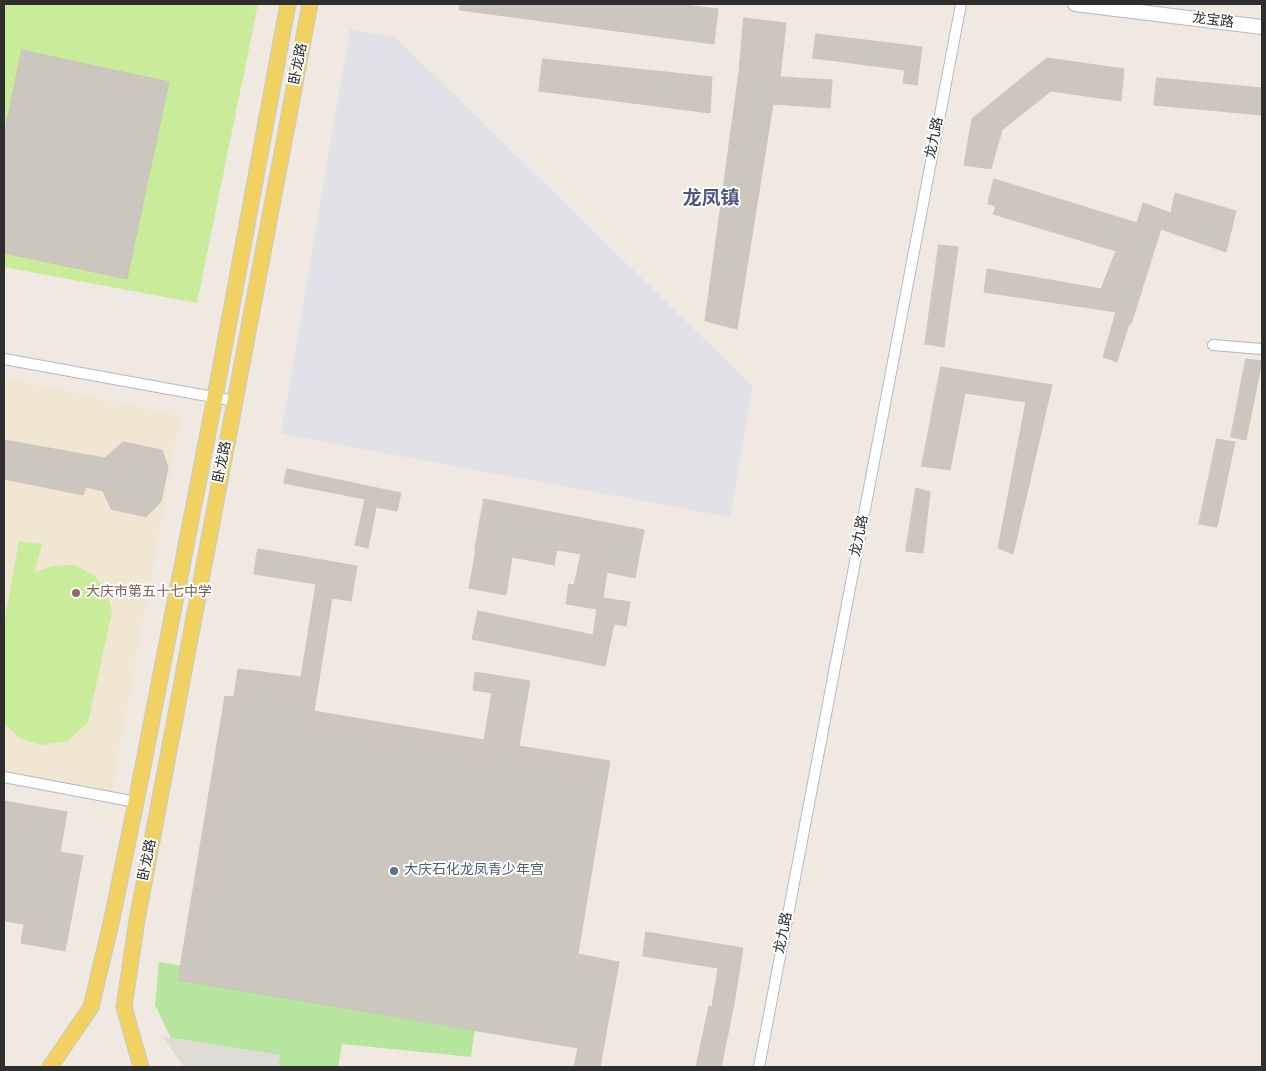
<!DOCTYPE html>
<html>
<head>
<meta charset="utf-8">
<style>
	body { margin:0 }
	#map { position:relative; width:1266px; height:1071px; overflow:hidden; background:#efe9e1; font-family:"Nunito Sans",sans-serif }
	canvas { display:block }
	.frame { position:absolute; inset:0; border:5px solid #2e2e2e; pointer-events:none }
</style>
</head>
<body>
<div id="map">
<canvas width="1266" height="1071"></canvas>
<div class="frame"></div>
</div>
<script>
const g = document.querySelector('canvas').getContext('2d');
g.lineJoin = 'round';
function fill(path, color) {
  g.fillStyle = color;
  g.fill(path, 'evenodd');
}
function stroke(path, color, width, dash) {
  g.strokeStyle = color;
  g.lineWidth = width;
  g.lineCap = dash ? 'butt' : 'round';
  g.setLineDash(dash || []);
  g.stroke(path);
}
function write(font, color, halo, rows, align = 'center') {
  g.font = font + ' "Nunito Sans","Noto Sans SC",sans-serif';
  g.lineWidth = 4;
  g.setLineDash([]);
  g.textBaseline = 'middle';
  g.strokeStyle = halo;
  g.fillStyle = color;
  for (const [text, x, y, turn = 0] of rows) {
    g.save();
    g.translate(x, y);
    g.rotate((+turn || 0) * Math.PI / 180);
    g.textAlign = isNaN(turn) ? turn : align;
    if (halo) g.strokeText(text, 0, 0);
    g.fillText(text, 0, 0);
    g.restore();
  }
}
const industrial = new Path2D(`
	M350,29L396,38L753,387L730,517L281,434Z`);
const education = new Path2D(`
	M4,378L181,416L111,794L4,771Z`);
const green = new Path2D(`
	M159,962L477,1015L471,1057L342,1044L338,1067H278L280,1055L171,1038L155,1005Z`);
const pitch = new Path2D(`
	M4,4H258L197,303L4,267Z
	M19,541L42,544L35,572L53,566L75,565L96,577L107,592L112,612L88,722L68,741L41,745L21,739L5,725L4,733V624Z`);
const plaza = new Path2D(`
	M162,1036L171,1038L280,1055L278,1067H184Z`);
const building = new Path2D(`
	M460,4H676L718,9L714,44L460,10Z
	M744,18L786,23L780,77L832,80L830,108L773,104L737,329L705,321L739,72Z
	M816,34L922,47L917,85L903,83L905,70L813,58Z
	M22,50L169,82L127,279L4,253V135Z
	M1047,58L1124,69L1121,101L1051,91L1002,130L991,169L964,165L972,119Z
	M543,59L712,77L710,113L539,91Z
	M1157,78L1262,88V115L1154,105Z
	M994,179L1137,223L1143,203L1171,213L1175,193L1236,211L1226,252L1161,229L1131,324H1129L1117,362L1103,357L1116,312L984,292L987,269L1101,289L1116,251L993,214L996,206L988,204Z
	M939,245L958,247L944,347L925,344Z
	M1246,359L1262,361L1246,440L1231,437Z
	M941,367L1052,385L1013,554L998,548L1026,402L965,393L950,470L922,466Z
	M1217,439L1235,442L1217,527L1199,524Z
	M4,440L105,458L123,442L162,450L168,467L161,502L146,517L111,509L103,491L86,487L83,495L4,479Z
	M287,469L401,493L397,511L376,507L368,548L355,545L365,499L284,483Z
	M916,488L930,492L923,553L906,551Z
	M484,499L644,530L635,578L607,572L603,598L630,602L626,626L614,624L605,666L472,639L478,611L593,635L597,609L566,604L569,584L574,585L581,554L557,550L554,565L512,557L506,595L469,588L476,550H475Z
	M258,549L357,566L351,601L332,598L314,711L484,740L492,693L473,690L475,672L530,681L519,746L610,761L578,954L619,962L600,1067H574L578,1048L178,980L225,696L234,697L238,669L301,677L316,584L254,574Z
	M4,801L67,812L60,852L83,856L65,951L21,943L24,924L4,921Z
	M646,932L743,948L734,1004L721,1067H696L709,1006L712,1007L718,968L643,956Z`);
const street = new Path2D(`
	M1213,345L1262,349
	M4,359L235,401
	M4,777L136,802
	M759,1067L961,4`);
const secondary = new Path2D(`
	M1075,4L1262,27`);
const primary = new Path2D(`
	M50,1067L91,1007L112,919L136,802L215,397L288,4
	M141,1067L124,1007L137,920L310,4`);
const markers = [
	[76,593,5,"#8d6e63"],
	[394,871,5,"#5c6f8a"]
];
const streetNames = [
	["龙宝路",1213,21,7],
	["卧龙路",299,64,-79],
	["龙九路",935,138,-79],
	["卧龙路",223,462,-79],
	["龙九路",860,536,-79],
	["卧龙路",148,860,-79],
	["龙九路",784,933,-79]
];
const educationNames = [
	["大庆市第五十七中学",86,593]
];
const serviceNames = [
	["大庆石化龙凤青少年宫",404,871]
];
const districtNames = [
	["龙凤镇",711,199]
];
fill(industrial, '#e3e1e8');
fill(education, '#f0e6d1');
fill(green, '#b6e59e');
fill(pitch, '#c9ec9a');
fill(plaza, '#dfdcd8');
fill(building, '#cbc7bf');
stroke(building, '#cbc5ba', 1);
stroke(street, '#b4b7c1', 12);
stroke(secondary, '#b4b7c1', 16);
stroke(primary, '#c9c9c9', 17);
stroke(street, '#fff', 10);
stroke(secondary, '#fff', 14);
stroke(primary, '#f2d163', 15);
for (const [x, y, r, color] of markers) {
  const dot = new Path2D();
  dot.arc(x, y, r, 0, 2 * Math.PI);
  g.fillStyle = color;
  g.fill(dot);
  stroke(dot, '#fff', 2);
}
write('14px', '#2e2e2e', '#fff', streetNames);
write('14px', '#785e54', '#fff', educationNames, 'left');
write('14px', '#4e5e75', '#fff', serviceNames, 'left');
write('bold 19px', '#4d5680', '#fff', districtNames);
</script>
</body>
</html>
